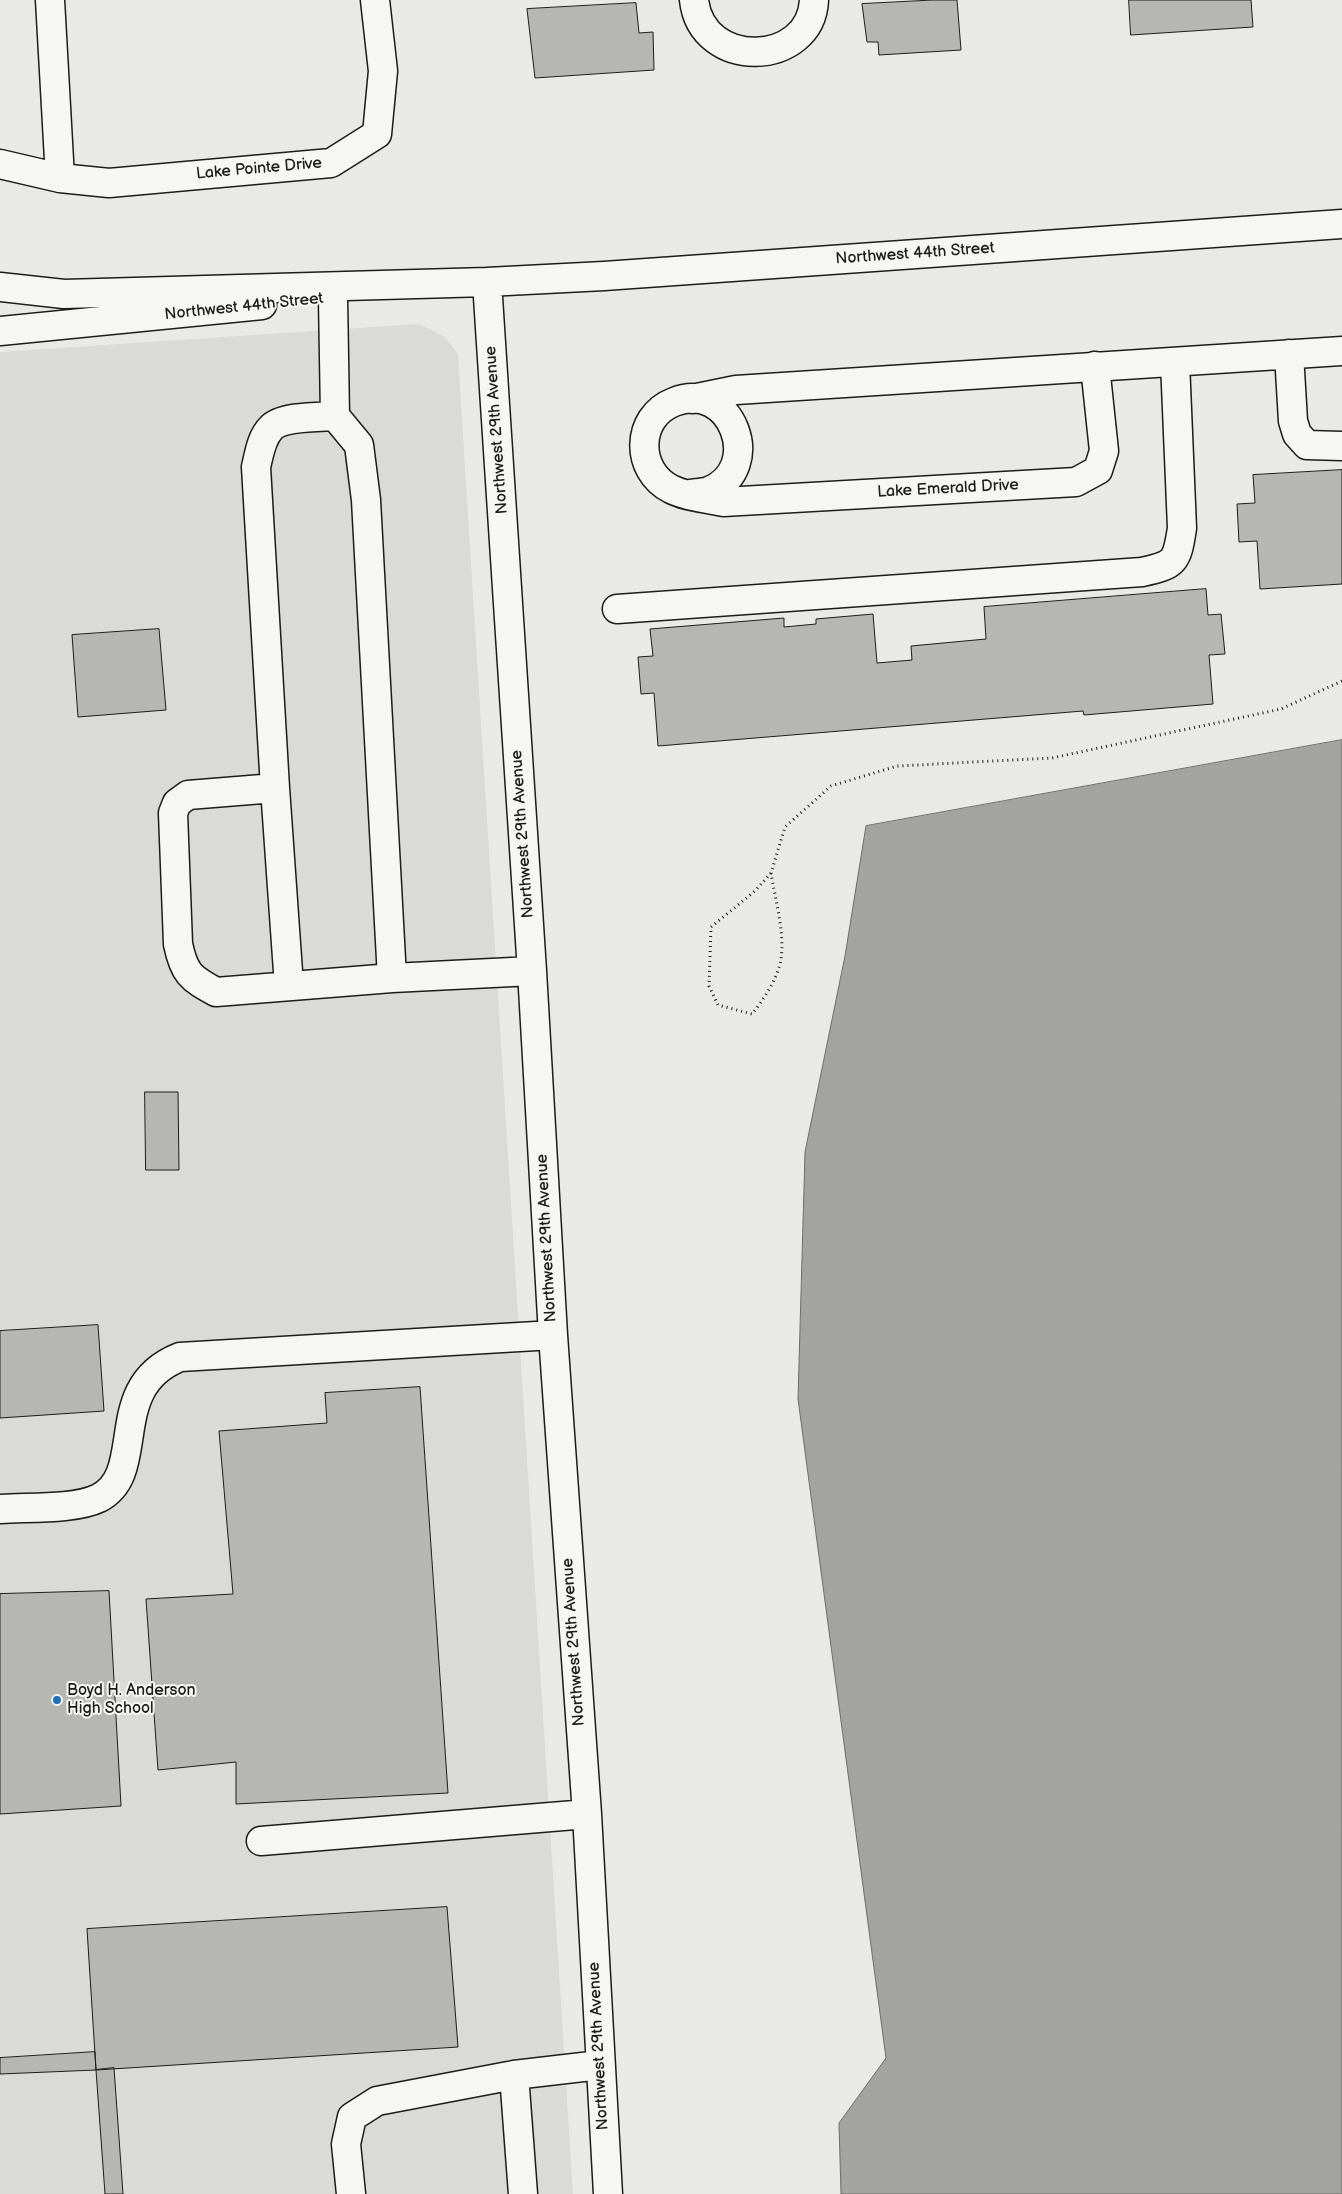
<!DOCTYPE html>
<html>
<head>
<meta charset="utf-8">
<style>
	body { margin:0 }
	canvas { display:block; background:#e9e9e5 }
</style>
</head>
<body>
<canvas width="1342" height="2194"></canvas>
<script>
const g = document.querySelector('canvas').getContext('2d');
g.lineJoin = 'round';
function fill(path, color) {
  g.fillStyle = color;
  g.fill(path, 'evenodd');
}
function stroke(path, color, width, dash) {
  g.strokeStyle = color;
  g.lineWidth = width;
  g.lineCap = dash ? 'butt' : 'round';
  g.setLineDash(dash || []);
  g.stroke(path);
}
function write(font, color, halo, rows, align = 'center') {
  g.font = font + ' "Balsamiq Sans",sans-serif';
  g.lineWidth = 4;
  g.setLineDash([]);
  g.textBaseline = 'middle';
  g.strokeStyle = halo;
  g.fillStyle = color;
  for (const [text, x, y, turn = 0] of rows) {
    g.save();
    g.translate(x, y);
    g.rotate((+turn || 0) * Math.PI / 180);
    g.textAlign = isNaN(turn) ? turn : align;
    if (halo) g.strokeText(text, 0, 0);
    g.fillText(text, 0, 0);
    g.restore();
  }
}
const built = new Path2D(`
	M419,324L445,337L458,354L459,371L573,2194H0V352Z`);
const water = new Path2D(`
	M1342,740V2194H841L839,2123L886,2058L798,1399L805,1152L845,956L866,826Z`);
const building = new Path2D(`
	M933,0H957L961,50L879,55L878,42H867L862,4Z
	M1129,0H1251L1253,27L1131,35Z
	M636,3L639,33L653,32L654,70L535,78L527,9Z
	M1342,470V584L1260,589L1257,541L1239,542L1237,504L1255,503L1253,475Z
	M1206,589L1208,615L1221,614L1225,654L1209,655L1213,704L1084,715L1083,711L658,746L654,693L641,694L638,657L653,656L650,629L784,618V627L816,624V619L873,614L877,663L912,660L911,646L986,639L984,607Z
	M159,629L166,710L78,717L72,635Z
	M145,1092H178L179,1170H146Z
	M98,1325L104,1411L0,1418V1331Z
	M420,1387L448,1793L236,1804V1762L158,1770L146,1599L233,1594L219,1431L327,1423L325,1393Z
	M109,1591L121,1806L0,1814V1594Z
	M447,1907L458,2047L96,2070L87,1929Z
	M95,2052L96,2070L0,2074V2058Z
	M114,2068L123,2194H105L96,2070Z`);
const path = new Path2D(`
	M771,873C775,898 785,934 781,959C778,978 764,999 752,1014L718,1005L709,986L711,927L755,891L771,873L785,827L831,786L897,766L1052,758L1281,709L1342,681`);
const minor = new Path2D(`
	M50,0L60,178
	M694,0C702,71 811,67 814,0
	M0,164L60,178L109,183L331,163L377,134L383,71L375,0
	M487,282L532,971L553,1335L587,1814L608,2194
	M0,287L64,294L487,282L604,276L1342,224
	M333,298L335,416L359,445L366,500L392,978L532,971
	M0,331L262,305
	M1289,354L1293,421L1297,434L1307,445L1342,446
	M692,399L736,390L1342,351
	M335,416C319,417 282,416 271,428C261,438 259,455 256,467L275,788L188,795L177,803L173,813L178,944C184,973 190,978 216,992L392,978
	M690,494C696,493 703,493 709,491C766,468 731,379 674,402C635,417 635,471 671,489C686,497 707,498 723,502L1076,482L1098,470L1104,451L1095,366
	M617,609L1142,572C1175,565 1177,562 1182,528L1175,362
	M275,788L289,986
	M0,1509C28,1507 74,1510 99,1498C149,1472 104,1387 180,1357L553,1335
	M261,1841L587,1814
	M514,2075L523,2194
	M351,2194L346,2144L352,2117L377,2101L514,2075L600,2065`);
const markers = [
	[57,1700,5,"#1f6fb2"]
];
const streetNames = [
	["Lake Pointe Drive",259,169,-5],
	["Northwest 44th Street",915,254,-4],
	["Northwest 44th Street",244,307,-6],
	["Northwest 29th Avenue",497,430,-94],
	["Lake Emerald Drive",948,489,-3],
	["Northwest 29th Avenue",523,834,-94],
	["Northwest 29th Avenue",547,1238,-93],
	["Northwest 29th Avenue",574,1642,-94],
	["Northwest 29th Avenue",599,2046,-93]
];
const poiNames = [
	["Boyd H. Anderson",67,1691],
	["High School",67,1709]
];
fill(built, '#dadad6');
fill(water, '#a3a3a1');
stroke(water, '#6d6d6c', 1);
fill(building, '#b6b6b3');
stroke(building, '#1c1c1c', 1);
stroke(minor, '#1c1c1c', 31);
stroke(path, '#1c1c1c', 3, [1, 4]);
stroke(minor, '#f6f6f2', 28);
for (const [x, y, r, color] of markers) {
  const dot = new Path2D();
  dot.arc(x, y, r, 0, 2 * Math.PI);
  g.fillStyle = color;
  g.fill(dot);
  stroke(dot, '#f6f6f2', 2);
}
write('16px', '#1c1c1c', '#f6f6f2', streetNames);
write('16px', '#1c1c1c', '#f6f6f2', poiNames, 'left');
</script>
</body>
</html>
